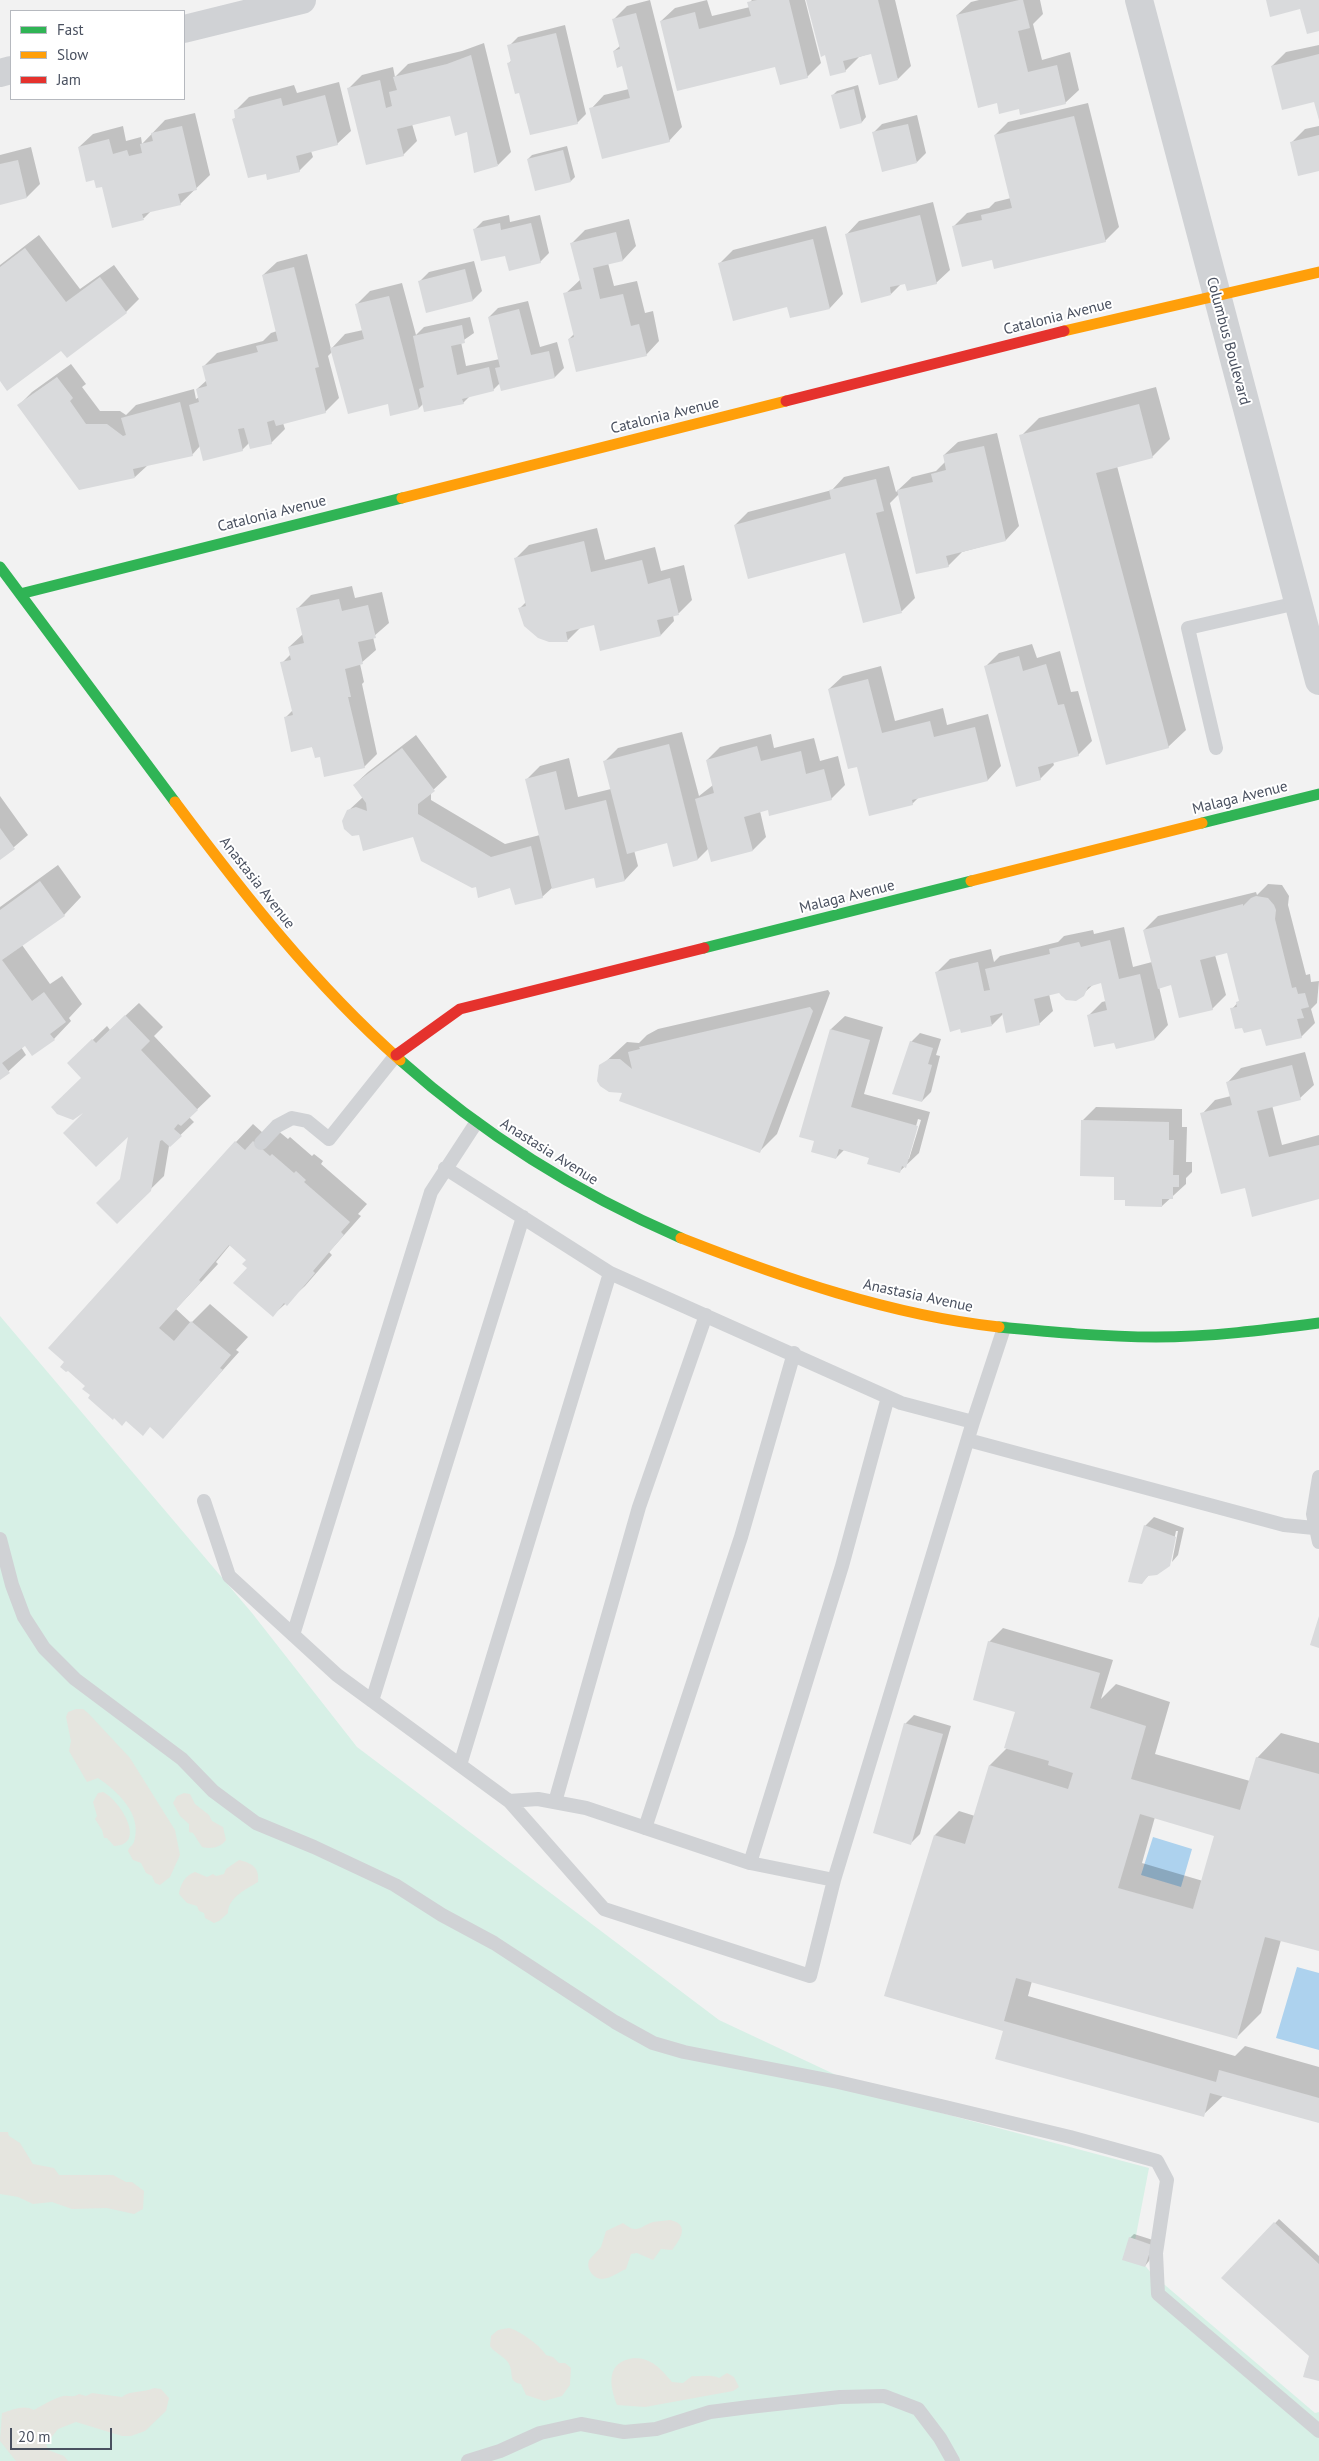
<!DOCTYPE html>
<html>
<head>
<meta charset="utf-8">
<style>
	body { margin:0 }
	#map { position:relative; width:1319px; height:2461px; overflow:hidden; background:#f2f2f2; font-family:"PT Sans",sans-serif }
	canvas { display:block }
	.legend { position:absolute; left:10px; top:10px; width:175px; height:90px; box-sizing:border-box; background:#fff; border:1px solid #b6b9bf; margin:0; padding:6px 9px; list-style:none; font-size:15px; color:#49505f }
	.legend li { display:flex; align-items:center; gap:10px; height:25px }
	.legend b { width:25px; border:1px solid #b6b9bf }
	.scale { position:absolute; left:10px; top:2428px; width:102px; height:22px; box-sizing:border-box; border:2px solid #49505f; border-top:0; padding-left:6px; font-size:15px; line-height:18px; white-space:nowrap; color:#49505f; -webkit-text-stroke:4px #fff; paint-order:stroke }
</style>
</head>
<body>
<div id="map">
<canvas width="1319" height="2461"></canvas>
<ul class="legend">
<li><b style="height:6px;background:#30b455"></b>Fast</li>
<li><b style="height:6px;background:#ff9f0a"></b>Slow</li>
<li><b style="height:6px;background:#e5322d"></b>Jam</li>
</ul>
<div class="scale">20 m</div>
</div>
<script>
const g = document.querySelector('canvas').getContext('2d');
g.lineJoin = 'round';
function fill(path, color) {
  g.fillStyle = color;
  g.fill(path, 'evenodd');
}
function stroke(path, color, width, dash) {
  g.strokeStyle = color;
  g.lineWidth = width;
  g.lineCap = dash ? 'butt' : 'round';
  g.setLineDash(dash || []);
  g.stroke(path);
}
function write(font, color, halo, rows, align = 'center') {
  g.font = font + ' "PT Sans",sans-serif';
  g.lineWidth = 4;
  g.setLineDash([]);
  g.textBaseline = 'middle';
  g.strokeStyle = halo;
  g.fillStyle = color;
  for (const [text, x, y, turn = 0] of rows) {
    g.save();
    g.translate(x, y);
    g.rotate((+turn || 0) * Math.PI / 180);
    g.textAlign = isNaN(turn) ? turn : align;
    if (halo) g.strokeText(text, 0, 0);
    g.fillText(text, 0, 0);
    g.restore();
  }
}
const green = new Path2D(`
	M0,1316L252,1613L357,1747L719,2020L885,2098L1149,2168L1133,2251L1152,2274L1315,2413L1319,2412V2461H0Z`);
const sand = new Path2D(`
	M76,1709H83L88,1713L130,1758L175,1830L180,1855L170,1877L160,1885L155,1883L152,1876L146,1873L141,1863L133,1860L128,1851C129,1846 132,1847 134,1842C143,1814 117,1791 98,1778L87,1782L69,1751L71,1741L66,1717L68,1712Z
	M103,1792C120,1800 148,1845 114,1846L107,1838H104L102,1830L95,1819L97,1816L93,1802L98,1793Z
	M184,1793L190,1794L195,1804L209,1815L212,1821L223,1827L226,1840C220,1848 211,1849 202,1847L193,1833L189,1832V1824L180,1816L173,1803L177,1796Z
	M239,1860C251,1863 260,1867 258,1882C247,1889 228,1897 228,1913L219,1921L214,1923L205,1918L204,1913L199,1911L197,1906L187,1903L179,1894C180,1885 185,1875 195,1872L207,1877L213,1874L216,1876L224,1874L226,1869Z
	M0,2132H8L9,2136L20,2143L33,2164L54,2168L59,2175H113L126,2182H132L144,2191L143,2209L134,2214L107,2208L72,2209L52,2202L33,2204L18,2197L0,2194Z
	M670,2220C690,2224 681,2239 672,2250L661,2249L653,2260L637,2253L631,2254L626,2269C616,2273 603,2285 593,2275C589,2271 587,2266 589,2260L601,2247L606,2231L623,2223C638,2235 640,2226 653,2222C658,2221 665,2221 670,2220Z
	M509,2328C519,2330 542,2347 546,2355L553,2357L559,2363H565L571,2368L570,2385L562,2396L544,2401L526,2395L521,2384C509,2382 513,2375 510,2366C506,2356 495,2354 490,2346L491,2336L498,2330Z
	M634,2358C652,2358 661,2369 672,2382L683,2383L692,2376C701,2377 710,2374 719,2378L727,2373L734,2377L739,2387L733,2391L645,2407L617,2405C609,2384 606,2362 634,2358Z
	M154,2388L161,2389L169,2398L166,2411L145,2431L131,2436H122L76,2422L58,2429L46,2444L48,2450L64,2456L68,2461H16L0,2441L2,2413C12,2410 24,2404 34,2410C43,2405 52,2399 63,2396C69,2395 73,2398 79,2394L86,2396L92,2393L122,2397C130,2390 144,2393 154,2388Z`);
const water = new Path2D(`
	M1153,1837L1192,1849L1181,1887L1141,1875Z
	M1297,1967L1319,1973V2050L1276,2038Z`);
const shadow = new Path2D(`
	M650,0L682,127L669,141L591,109L604,95L629,89L623,65L614,51L621,45L614,19L627,6Z
	M707,0L712,16L750,7L749,3L752,0H805L821,63L807,77L661,21L675,8Z
	M808,0H895L911,66L898,79L872,53L859,57L845,71Z
	M979,0H1040L1043,14L1033,24L1042,60L1070,52L1079,90L1065,103L1020,107L998,102L957,15L971,2Z
	M565,25L586,114L577,123L520,92L508,64L512,60L509,46L518,37Z
	M484,43L511,152L498,165L451,114L412,124L417,141L403,155L349,88L362,75L393,67L395,77L408,64L462,51Z
	M1319,45V118L1315,101L1272,66L1286,52Z
	M339,82L351,131L337,144L311,151L313,157L299,171L267,172L234,119L236,117L235,111L249,97L294,85L297,93Z
	M858,85L866,117L862,122L841,127L833,95L837,91Z
	M1088,103L1119,227L1105,241L993,258L953,227L967,213L989,208L995,202L1011,198L995,135L1008,122Z
	M195,113L210,175L180,204L151,211L144,218L113,226L103,185L95,179L79,147L93,134L123,126L126,141L141,137L142,144L165,120Z
	M917,115L926,153L917,162L873,133L882,124Z
	M1319,126V170L1291,143L1305,129Z
	M567,146L575,177L571,181L528,159L532,155Z
	M31,147L40,184L27,197L0,204V155Z
	M933,202L950,270L936,283L901,284L891,294L846,235L859,221Z
	M509,215L510,222L540,215L549,253L540,262L506,254L474,230L483,221Z
	M629,219L636,246L623,260L608,263L614,286L637,281L645,313L653,311L659,341L646,355L569,339L574,334L565,294L581,279L572,243L585,230Z
	M826,226L843,294L830,308L791,317L788,306L720,263L733,250Z
	M39,235L80,289L114,265L139,299L126,312L0,379V265Z
	M307,254L331,349L345,334L363,330L356,305L370,291L402,283L416,335L424,327L470,317L474,333L461,342L466,366L500,359L489,317L498,308L528,301L540,347L557,342L564,368L555,377L502,390L500,383L493,390L471,395L463,403H424L419,408L389,402L332,352L328,356L339,398L325,412L283,423L285,429L271,443H249L242,450L200,446L192,455L148,465L135,477L19,405L32,392L71,364L86,384L82,387L100,411H120L126,415L136,405L194,389L196,399L199,397L197,389L207,380L204,366L217,353L263,341L271,333L277,331L263,275L277,262Z
	M474,261L482,291L473,300L420,281L429,272Z
	M1156,387L1170,439L1152,457L1117,466L1186,730L1168,747L1021,436L1039,418Z
	M997,433L1019,526L1006,540L962,552L948,566L899,494L890,503L915,598L902,611L864,621L846,552L735,525L748,512L832,490L844,477L889,466L896,492L912,477L936,471L946,461L944,455L958,442Z
	M597,528L605,560L655,547L661,571L684,565L692,600L679,613L673,615L674,621L661,635L595,623L582,626L568,640L550,641L520,608L526,602L516,558L529,545Z
	M352,586L355,598L382,592L389,623L373,637L376,650L360,664L364,682L362,684L377,754L364,767L320,756L285,718L293,710L282,663L291,654L289,647L303,634L297,609L311,595Z
	M1032,644L1037,658L1060,651L1071,692L1078,691L1092,741L1078,755L1053,762L1054,765L1040,779L985,667L999,653Z
	M881,666L895,721L943,708L947,725L988,714L1001,766L988,780L919,797L912,804L829,689L843,676Z
	M682,732L699,796L713,785L707,760L720,747L771,734L774,748L814,738L820,761L838,756L845,785L831,799L760,811L766,837L753,850L712,861L709,848L698,859L674,865L668,842L634,850L638,866L625,880L597,887L595,877L552,888L542,897L511,886L477,885L414,836L360,834L348,811L363,797L354,785L368,772L416,735L447,777L431,792V800L505,844L540,835L527,779L540,766L569,758L578,797L611,789L604,762L618,748Z
	M0,796L28,835L0,859Z
	M58,865L81,897L64,915L22,945L50,984L62,976L82,1004L69,1018L71,1021L54,1039L25,1044L21,1047L26,1055L0,1079V907Z
	M1268,884L1282,885L1289,896L1288,905L1306,975L1310,974L1311,982L1319,981L1317,1003L1311,1009L1315,1023L1301,1037L1262,1027L1232,1009L1240,1000L1228,951L1215,955L1226,995L1212,1009L1172,984L1159,987L1168,1025L1155,1039L1117,1047L1115,1041L1088,1016L1102,1002L1106,1001L1102,982L1095,983L1076,1000L1062,996L1059,992L1049,994L1053,1011L1039,1024L1003,1014L992,1025L937,972L950,959L991,949L994,962L1000,956L1058,942L1064,936L1093,930L1094,934L1124,927L1133,967L1152,962L1144,930L1158,916L1256,892L1257,895Z
	M828,990L830,993L777,1134L760,1151L624,1091L601,1066L627,1042L639,1043L647,1035L658,1029Z
	M139,1003L163,1027L154,1036L211,1096L189,1117L194,1122L169,1146L164,1176L117,1222L121,1179L130,1133L87,1110L82,1078L69,1063L107,1026L110,1030Z
	M845,1016L883,1027L864,1094L930,1112L919,1153L899,1172L871,1157L844,1150L836,1158L816,1140L800,1136L831,1029ZM918,1119L921,1120L909,1159H907Z
	M920,1033L941,1039L936,1055L940,1056L931,1092L922,1101L911,1042Z
	M1305,1052L1314,1085L1300,1098L1272,1105L1282,1145L1319,1135V1198L1246,1186L1202,1114L1215,1100L1231,1096L1228,1082L1241,1068Z
	M1096,1107L1182,1109V1127H1187L1186,1162H1192V1172L1186,1178V1184L1162,1206L1126,1199L1116,1176L1082,1121Z
	M253,1124L263,1133L271,1125L288,1139L290,1137L312,1156L314,1154L323,1161L321,1164L367,1204L358,1214L361,1216L329,1252L332,1255L305,1286L273,1315L249,1268L247,1260L230,1245L216,1262L218,1264L176,1309L191,1323L210,1304L248,1337L236,1350L239,1352L163,1437L150,1426L114,1417L236,1142Z
	M1154,1517L1184,1528L1178,1555L1172,1562L1178,1531H1176L1169,1564L1150,1574L1142,1582L1145,1526Z
	M1003,1628L1113,1660L1101,1699L1116,1684L1170,1702L1155,1754L1250,1781L1257,1758L1281,1733L1319,1743V1950L1281,1940L1261,2013L1236,2038L1032,1981L1028,1996L1235,2056L1245,2046L1319,2067V2122L1223,2096L1203,2115L1005,2031L935,1835L959,1811L975,1816L990,1765L1007,1748L1016,1711L989,1642ZM1155,1817L1216,1835L1203,1881L1142,1863Z
	M914,1715L951,1726L920,1834L911,1843L905,1724Z
	M1279,2219L1319,2256V2380L1310,2356L1223,2278Z
	M1134,2234L1156,2241L1149,2261L1145,2266L1130,2238Z`);
const building = new Path2D(`
	M757,0H789L808,78L780,85L775,67L677,91L660,21L695,12L699,29L751,16L747,2Z
	M806,0H878L898,80L879,85L871,54L843,61L846,72L830,76L825,55L821,57Z
	M1019,0H1023L1030,28L1018,31L1028,72L1057,65L1066,104L1020,115L1019,109L999,114L997,103L978,108L956,15Z
	M1266,0H1319V31L1307,34L1300,9L1270,17Z
	M636,13L670,142L602,159L589,108L630,98L622,66L617,68L613,51L620,49L612,19Z
	M556,33L578,124L530,135L519,93L515,94L507,63L511,62L507,45Z
	M1319,54V120L1314,102L1282,110L1271,66Z
	M471,55L498,166L474,173L467,132L455,136L450,116L397,129L404,156L366,165L347,88L380,80L386,108L392,106L389,92L397,90L393,77L447,64Z
	M854,89L862,123L840,129L831,95Z
	M325,95L338,145L296,156L300,172L267,180L266,174L248,178L232,119L235,118L234,110L281,98L283,106Z
	M1074,116L1106,242L994,269L992,260L962,267L952,226L982,220L981,215L1012,208L994,135Z
	M908,124L917,163L882,172L872,132Z
	M182,126L197,190L178,194L181,205L142,214L144,220L112,228L102,187L96,188L94,180L86,182L78,147L109,139L113,154L127,150L129,156L142,153L140,144L153,141L151,133Z
	M1319,135V171L1298,176L1290,142Z
	M563,150L571,182L535,191L527,159Z
	M18,160L27,198L0,205V164Z
	M920,215L937,284L907,291L905,284L890,287L891,295L861,303L845,234Z
	M500,223L501,230L531,223L541,263L509,271L505,256L481,261L473,229Z
	M616,232L623,261L593,268L600,299L623,294L631,326L639,324L647,356L576,372L568,339L574,337L563,293L582,289L570,243Z
	M813,239L830,309L790,318L787,307L733,321L718,263Z
	M25,248L66,302L100,277L127,313L67,358L61,351L7,391L0,381V267Z
	M294,267L319,367L315,368L326,413L276,426L274,420L267,422L272,444L250,449L244,428L238,429L243,451L203,461L189,405L199,402L196,389L207,386L202,366L258,352L256,346L278,341L262,275Z
	M465,269L473,301L426,313L418,281Z
	M389,296L419,409L390,416L388,404L348,414L330,348L364,339L355,304Z
	M519,309L531,355L549,351L555,378L501,391L495,368L500,367L488,317Z
	M462,325L465,343L451,346L457,375L489,367L494,391L462,399L464,404L424,412L419,389L424,387L413,336Z
	M57,377L73,398L70,401L86,424H107L123,436L126,435L121,418L180,402L193,456L133,469L135,478L79,490L17,405Z
	M1139,404L1153,458L1096,473L1169,748L1106,765L1019,435Z
	M984,446L1006,541L946,556L949,567L916,574L897,490L933,482L931,474L946,470L943,455Z
	M876,479L884,511L876,513L902,613L863,623L845,553L748,579L734,525L831,499L829,490Z
	M584,541L591,572L642,560L648,584L670,578L679,615L657,620L661,636L600,651L594,625L566,632L568,642H549L538,638L524,626L518,608L526,606L514,558Z
	M339,599L342,611L368,605L376,638L358,642L363,664L345,669L351,697H348L365,768L324,777L320,757L315,758L312,747L291,752L284,717L293,715L280,662L291,660L288,647L304,643L296,608Z
	M1019,656L1023,671L1046,664L1058,705L1064,704L1079,756L1038,767L1041,780L1016,787L984,666Z
	M868,679L882,733L930,721L934,737L975,727L988,781L912,800L913,805L869,816L857,767L848,769L828,689Z
	M669,744L698,860L673,867L667,843L627,854L603,761Z
	M757,746L761,761L801,751L806,774L824,769L832,800L769,816L768,810L744,817L753,851L711,862L695,799L714,793L706,760Z
	M402,748L435,791L418,804V814L491,857L531,846L543,898L515,905L510,888L478,898L476,887L472,888L421,861L413,837L363,851L359,835L352,836L344,829L342,821L347,810L356,807L367,811L366,803L353,785Z
	M556,771L565,810L606,800L625,881L596,888L594,878L552,889L525,779Z
	M0,828L15,849L0,860Z
	M40,881L65,916L2,960L32,1001L44,992L66,1022L50,1034L55,1040L32,1056L25,1046L2,1063L10,1073L0,1080V910Z
	M1256,896L1268,898L1274,905L1276,910L1275,919L1292,988L1296,987L1298,994L1305,993L1309,1007L1301,1009L1304,1018L1297,1019L1302,1038L1266,1046L1261,1029L1244,1033L1242,1028L1235,1029L1230,1008L1237,1007L1236,1002L1239,1001L1227,953L1200,960L1213,1010L1179,1018L1171,985L1158,989L1143,930L1243,904V906L1251,898Z
	M1110,940L1119,979L1140,974L1155,1040L1116,1049L1114,1043L1094,1047L1087,1015L1107,1010L1101,983L1088,987L1084,996L1076,1001L1066,1000L1059,993L1034,999L1040,1025L1006,1033L1002,1013L990,1016L992,1026L961,1033L960,1029L950,1032L935,972L978,962L984,991L990,990L985,969L1050,954L1049,949L1079,942L1081,947Z
	M810,1007L813,1011L760,1153L619,1101L622,1093L609,1092L600,1086L597,1081L599,1065L609,1059H620L632,1069L628,1052L640,1049L639,1047Z
	M125,1015L150,1041L141,1050L198,1110L181,1126L178,1124L174,1129L182,1136L170,1147L162,1140L160,1141L151,1191L117,1224L96,1203L120,1179L128,1137L96,1167L63,1133L83,1113L73,1120L57,1114L51,1107L81,1078L67,1063L92,1039L96,1043Z
	M830,1029L870,1040L851,1107L918,1126L906,1168L902,1166L900,1173L867,1164L869,1158L839,1149L836,1159L811,1152L814,1141L799,1137Z
	M910,1041L933,1048L928,1064L932,1065L922,1102L892,1094Z
	M1292,1065L1301,1100L1257,1111L1269,1157L1319,1145V1199L1252,1217L1245,1188L1221,1194L1200,1113L1232,1105L1226,1082Z
	M1081,1120L1169,1122V1140H1174L1173,1175H1179V1187H1173V1199H1162V1207L1125,1206V1200H1114V1177L1080,1176Z
	M235,1141L245,1150L253,1141L270,1156L272,1154L294,1173L296,1171L306,1180L304,1182L350,1222L341,1232L344,1235L313,1271L315,1273L287,1306L284,1303L273,1317L233,1283L247,1268L242,1264L246,1260L229,1245L199,1280L201,1282L159,1328L174,1341L191,1321L231,1355L220,1368L223,1370L163,1439L150,1427L143,1436L126,1421L122,1426L114,1418L113,1420L88,1398L90,1395L82,1389L85,1386L68,1371L66,1372L60,1367L64,1362L48,1348Z
	M1144,1525L1176,1537L1170,1566L1157,1575L1148,1576L1142,1584L1128,1582Z
	M1319,1616V1648L1310,1645Z
	M988,1641L1100,1673L1090,1708L1146,1726L1131,1779L1240,1810L1256,1757L1319,1774V1951L1265,1937L1237,2039L1016,1978L1004,2021L1216,2082L1219,2070L1319,2098V2123L1210,2093L1204,2117L995,2059L1003,2031L884,1996L934,1835L965,1844L989,1765L1068,1789L1073,1773L1048,1765L1049,1761L1004,1748L1015,1712L973,1700ZM1140,1814L1214,1836L1193,1909L1118,1888Z
	M904,1723L943,1734L911,1845L873,1833Z
	M1274,2222L1319,2264V2381L1303,2377L1309,2356L1221,2278Z
	M1129,2237L1152,2245L1145,2267L1122,2260Z`);
const lane = new Path2D(`
	M1216,748L1188,628L1297,603
	M261,1143L277,1126L292,1118L307,1121L329,1139L396,1055
	M445,1168L610,1273L901,1403L973,1422
	M968,1440L1284,1525L1314,1528
	M1319,1477L1313,1514L1319,1542
	M204,1501L229,1576L337,1675L509,1801L604,1909L810,1976L834,1880L973,1422L1004,1328
	M0,1539L12,1585L24,1617L44,1648L75,1679L182,1759L213,1791L256,1823L314,1847L395,1885L442,1915L494,1943L615,2022L653,2043L684,2052L838,2082L941,2106L1070,2137L1157,2161L1167,2180L1156,2253L1158,2294L1319,2431
	M293,1635L431,1192L476,1123
	M372,1701L523,1217
	M460,1765L610,1273
	M509,1801L538,1799L586,1808L750,1863L834,1880
	M555,1802L639,1507L706,1315
	M645,1828L741,1537L794,1353
	M750,1863L842,1566L888,1397
	M468,2461L500,2451L540,2433L581,2424L624,2432L656,2429L710,2412L749,2407L840,2397L884,2396L918,2409L940,2438L953,2461`);
const street = new Path2D(`
	M1139,0L1319,681
	M184,29L302,0
	M0,73L11,70`);
const fast = new Path2D(`
	M0,567L175,802
	M20,594L402,498
	M1202,823L1319,794
	M704,948L971,881
	M400,1060C484,1135 577,1193 681,1238
	M999,1327C1051,1332 1103,1337 1156,1337C1210,1337 1265,1330 1319,1323`);
const slow = new Path2D(`
	M1064,331L1319,272
	M402,498L786,401
	M175,802C243,893 314,984 400,1060
	M971,881L1202,823
	M681,1238C783,1278 890,1315 999,1327`);
const jam = new Path2D(`
	M786,401L1064,331
	M396,1055L460,1009L704,948`);
const streetNames = [
	["Catalonia Avenue",1058,317,-14],
	["Columbus Boulevard",1228,341,75],
	["Catalonia Avenue",665,416,-14],
	["Catalonia Avenue",272,514,-14],
	["Malaga Avenue",1240,798,-14],
	["Anastasia Avenue",257,883,52],
	["Malaga Avenue",847,897,-14],
	["Anastasia Avenue",549,1152,32],
	["Anastasia Avenue",918,1296,12]
];
fill(green, '#d7f0e6');
fill(sand, '#e5e5df');
fill(water, '#add2ee');
fill(shadow, '#0003');
fill(building, '#d9dadc');
stroke(lane, '#d0d2d5', 14);
stroke(street, '#d0d2d5', 28);
stroke(fast, '#30b455', 11);
stroke(slow, '#ff9f0a', 11);
stroke(jam, '#e5322d', 11);
write('15px', '#49505f', '#fff', streetNames);
</script>
</body>
</html>
